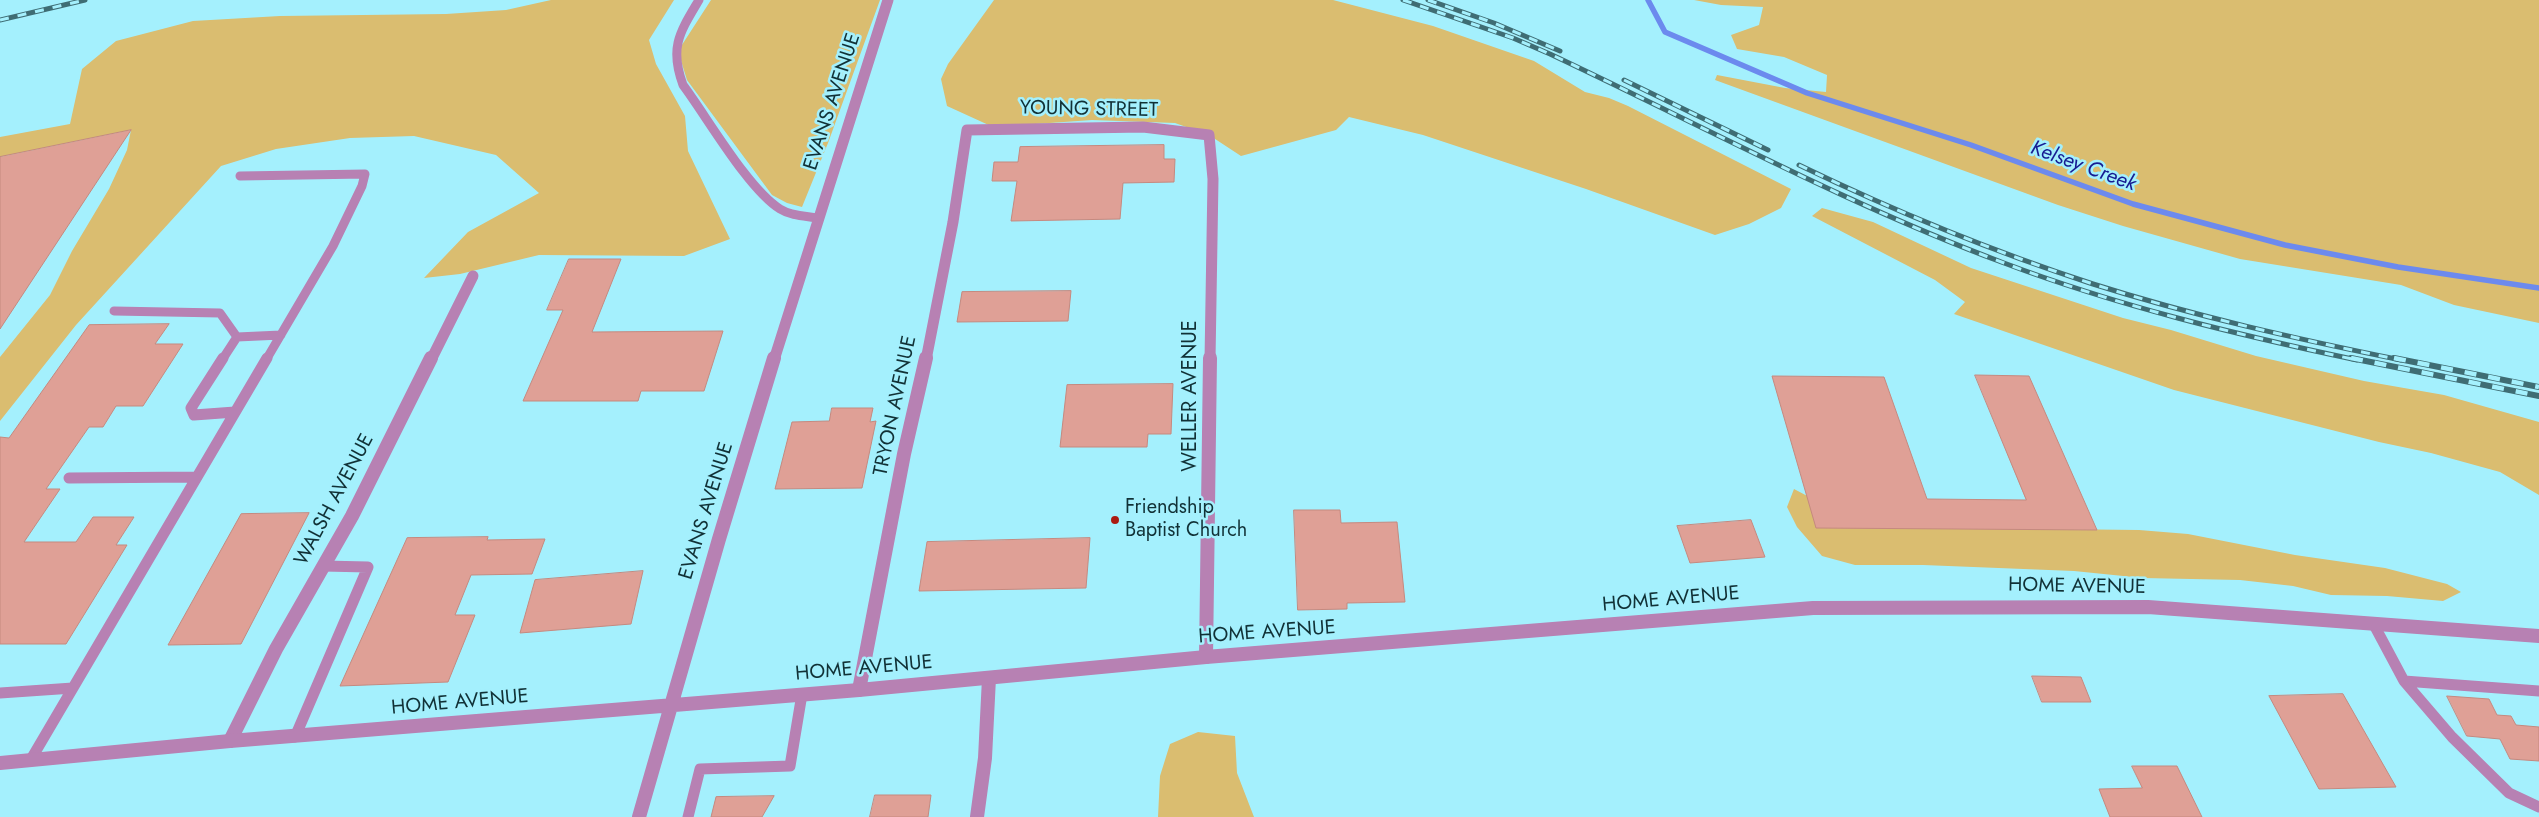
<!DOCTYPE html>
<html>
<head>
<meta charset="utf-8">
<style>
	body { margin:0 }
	canvas { display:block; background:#a4f0fd }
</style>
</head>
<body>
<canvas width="2539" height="817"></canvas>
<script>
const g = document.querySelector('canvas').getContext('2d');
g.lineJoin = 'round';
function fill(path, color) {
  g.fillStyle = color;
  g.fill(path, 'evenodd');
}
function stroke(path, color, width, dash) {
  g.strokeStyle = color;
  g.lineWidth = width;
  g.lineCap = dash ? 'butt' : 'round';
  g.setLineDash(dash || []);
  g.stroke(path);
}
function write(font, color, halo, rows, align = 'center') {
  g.font = font + ' Jost,sans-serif';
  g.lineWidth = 5;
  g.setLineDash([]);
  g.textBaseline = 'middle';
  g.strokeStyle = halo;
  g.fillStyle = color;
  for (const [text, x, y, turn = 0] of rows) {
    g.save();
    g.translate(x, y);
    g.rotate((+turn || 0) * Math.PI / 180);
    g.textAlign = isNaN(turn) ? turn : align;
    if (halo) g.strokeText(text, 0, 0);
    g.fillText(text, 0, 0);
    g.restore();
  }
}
const green = new Path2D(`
	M551,0H674L649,40L656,64L685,116L688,151L730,239L684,256L539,255L460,274L424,278L468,232L539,193L496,155L414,136L350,138L276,149L221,166L76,325L0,421V357L50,295L72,251L109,189L127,150L131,130L0,157V137L70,124L82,69L116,41L193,21L280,16L446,14L506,10Z
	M711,0H880L828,143L802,207L787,203L772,195L687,80L678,51Z
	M994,0H1333L1433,26L1534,61L1585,92L1609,98L1628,106L1791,189L1781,208L1749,224L1715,235L1586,189L1423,135L1349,117L1336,130L1241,156L1209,135L1175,123L1092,120L993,127L947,106L941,79L948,64Z
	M1694,0H2539V323L2454,305L2401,285L2240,259L2123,226L2058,205L1715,80L1717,75L1785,88L1826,92L1827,75L1784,57L1737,49L1731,35L1759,25L1763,7L1721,5Z
	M1822,208L1873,222L1971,268L2123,318L2171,330L2256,356L2364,381L2444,395L2539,422V495L2500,472L2431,453L2379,442L2174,390L1954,314L1965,302L1935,280L1812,216Z
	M1794,489L1832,509L2054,529L2139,530L2188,534L2295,555L2385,568L2447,584L2461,592L2443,601L2387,596L2331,595L2293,586L2240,580L2143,578L2074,571L1923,565H1855L1822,556L1797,527L1787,507Z
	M1198,732L1235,736L1237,773L1254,817H1158L1160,776L1170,744Z`);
const stream = new Path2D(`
	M1648,0L1665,32L1807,93L1971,145L2133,204L2285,245L2398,267L2539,288`);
const building = new Path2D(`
	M131,130L0,329V157Z
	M1164,145V159H1175L1174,182L1123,183L1120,219L1011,221L1017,181H992L994,162H1018L1020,147Z
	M569,259H621L592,332L723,331L704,391H641L638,401H523L563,310H547Z
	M1071,291L1068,321L957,322L962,292Z
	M169,324L155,344H183L143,406H116L103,427H89L46,489H60L24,542H76L93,517H134L116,545H127L66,644H0V437L9,438L89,325Z
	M1975,375L2029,376L2097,530L1816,528L1772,376L1884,377L1927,499L2026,500Z
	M1173,384L1171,434H1148L1147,447H1060L1067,385Z
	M832,408H873L870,422L876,421L862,488L775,489L792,422L829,421Z
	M1294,510H1340L1341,523L1397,522L1405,602L1347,603V609L1298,610Z
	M309,513L241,644L168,645L241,514Z
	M1751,520L1765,557L1690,563L1677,526Z
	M488,537L487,540L545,539L532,574L471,575L455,615H475L448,682L340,686L407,538Z
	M1090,538L1086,588L919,591L927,542Z
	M643,571L631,624L520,633L535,580Z
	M2032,676L2081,677L2091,702H2042Z
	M2343,694L2396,787L2319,789L2269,696Z
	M2447,696L2489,699L2497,715L2511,716L2516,725L2539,727V761L2510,759L2500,739L2467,736Z
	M2132,766H2177L2202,817H2110L2099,789L2142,788Z
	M875,795H931L928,817H870Z
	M774,796L762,817H711L716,797Z`);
const serviceFar1 = new Path2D(`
	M699,0C680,32 669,47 683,85C707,117 748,189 780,209C791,216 805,216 817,218
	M240,176L365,174L362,186L333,246L266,360
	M114,311L220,313L237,337L281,335
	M222,360L237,337`);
const service = new Path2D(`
	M223,358L191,408L194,415L235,412
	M69,478L196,477
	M2373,623L2404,681L2539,691
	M2404,681L2452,737L2509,793L2539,807
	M0,693L73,688
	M295,737L368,567L323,566
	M30,761L267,358
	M688,817L700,769L790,766L802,694`);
const minorFar1 = new Path2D(`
	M431,360L473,276
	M926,360L953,222L967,130L1143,127L1209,135L1213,179L1210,360`);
const minor = new Path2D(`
	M1206,657L1210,358
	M859,690L904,454L926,358
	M230,741L276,649L352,516L431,358
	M977,817L985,758L989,678`);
const tertiaryFar1 = new Path2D(`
	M774,360L888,0`);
const tertiary = new Path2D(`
	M0,763L230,741L859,690L1206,657L1813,608L2148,607L2539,636
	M639,817L719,539L774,358`);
const railFar1 = new Path2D(`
	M1403,0L1513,38L1550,54C1701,125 1848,205 2004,263C2118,306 2238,335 2357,360
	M1428,0L1494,23L1560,51
	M0,20L85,0
	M1624,80L1768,150
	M1799,165C1894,211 1992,251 2093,284C2194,316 2297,339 2401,360`);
const rail = new Path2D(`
	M2351,358L2539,396
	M2394,358L2539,387`);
const markers = [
	[1115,520,5,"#ab1a11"]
];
const streetNames = [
	["EVANS AVENUE",833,102,-72],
	["YOUNG STREET",1089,110,1],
	["WELLER AVENUE",1191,396,-90],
	["TRYON AVENUE",896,406,-78],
	["WALSH AVENUE",335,500,-62],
	["EVANS AVENUE",707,511,-73],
	["HOME AVENUE",2077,587,1],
	["HOME AVENUE",1671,600,-5],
	["HOME AVENUE",1267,633,-4],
	["HOME AVENUE",864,669,-5],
	["HOME AVENUE",460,703,-5]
];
const poiNames = [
	["Friendship",1125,508],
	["Baptist Church",1125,531]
];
const waterNames = [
	["Kelsey Creek",2083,167,20]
];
fill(green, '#dabd70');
stroke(stream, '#6c8aee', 5.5);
fill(building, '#dfa096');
stroke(building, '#c5897f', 1);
stroke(serviceFar1, '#b781b3', 9);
stroke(service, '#b781b3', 11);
stroke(minorFar1, '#b781b3', 11);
stroke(minor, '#b781b3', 14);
stroke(tertiaryFar1, '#b781b3', 11);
stroke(tertiary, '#b781b3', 14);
stroke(railFar1, '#3f6d74', 5);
stroke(rail, '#3f6d74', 6);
stroke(railFar1, '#a4f0fd', 3, [9]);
stroke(rail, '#a4f0fd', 4.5, [12]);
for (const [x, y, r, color] of markers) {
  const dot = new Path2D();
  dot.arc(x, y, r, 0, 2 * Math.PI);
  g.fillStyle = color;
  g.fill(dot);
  stroke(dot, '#a4f0fd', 2);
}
write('20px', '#113136', '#a4f0fd', streetNames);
write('20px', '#113136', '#a4f0fd', poiNames, 'left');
write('italic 21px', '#171c91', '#a4f0fd', waterNames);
</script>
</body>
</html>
